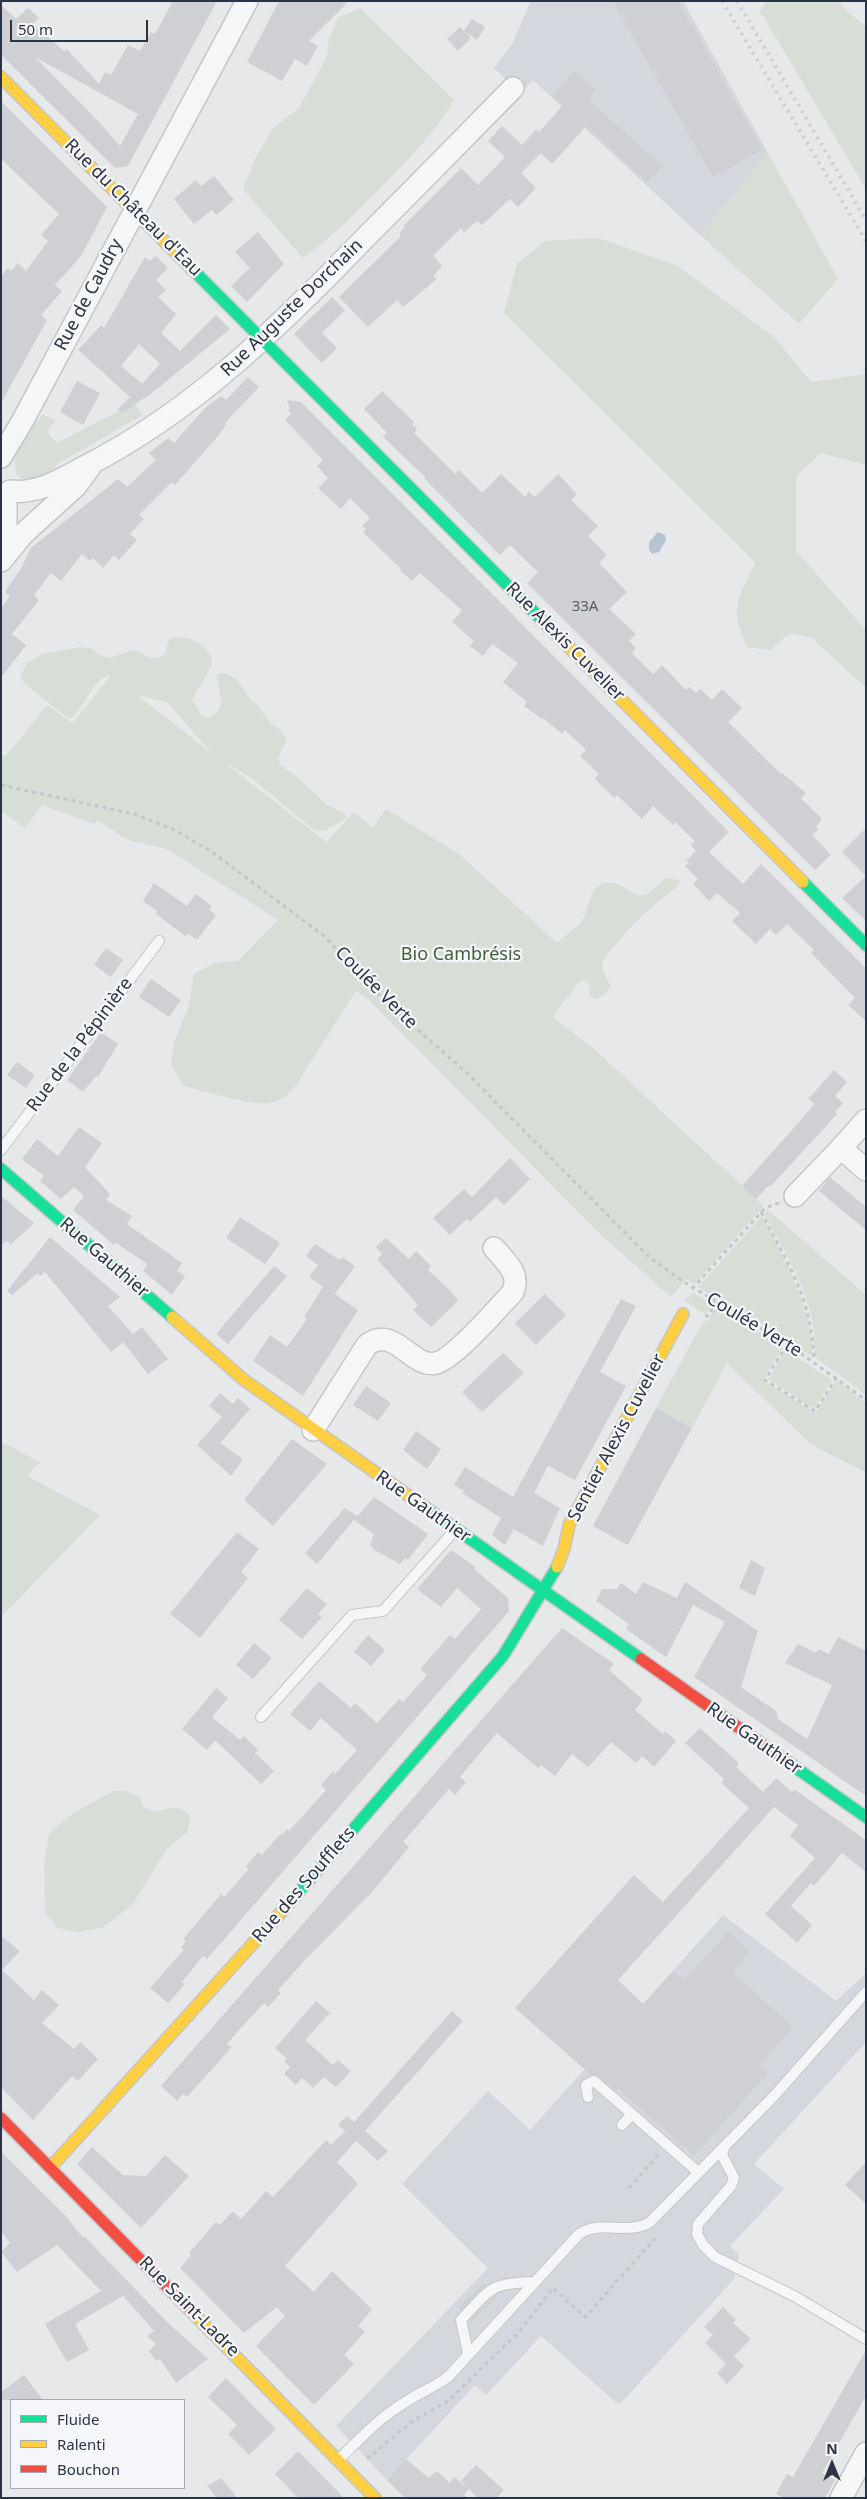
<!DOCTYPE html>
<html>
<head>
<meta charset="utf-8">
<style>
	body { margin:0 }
	#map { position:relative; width:867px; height:2499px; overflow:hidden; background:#e6e8ea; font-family:"Noto Sans",sans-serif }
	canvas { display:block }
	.frame { position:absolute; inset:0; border:2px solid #2b3445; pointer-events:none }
	.legend { position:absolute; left:10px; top:2399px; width:175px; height:90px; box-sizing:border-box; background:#f4f6f9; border:1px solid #a4a8b1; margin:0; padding:6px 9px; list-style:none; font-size:15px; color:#2b3445 }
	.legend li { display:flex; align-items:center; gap:10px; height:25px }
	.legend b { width:25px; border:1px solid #a4a8b1 }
	.north { position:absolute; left:807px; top:2439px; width:50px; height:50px; -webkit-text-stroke:4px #f4f6f9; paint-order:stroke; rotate:0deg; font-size:14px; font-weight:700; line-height:20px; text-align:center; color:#2b3445 }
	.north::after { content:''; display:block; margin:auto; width:18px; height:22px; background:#2b3445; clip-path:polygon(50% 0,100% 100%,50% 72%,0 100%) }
	.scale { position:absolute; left:10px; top:20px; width:138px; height:22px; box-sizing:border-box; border:2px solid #2b3445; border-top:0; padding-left:6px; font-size:15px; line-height:18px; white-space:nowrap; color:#2b3445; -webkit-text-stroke:4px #f4f6f9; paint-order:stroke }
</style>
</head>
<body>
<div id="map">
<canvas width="867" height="2499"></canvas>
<div class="frame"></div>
<ul class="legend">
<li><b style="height:6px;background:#16e098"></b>Fluide</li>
<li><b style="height:6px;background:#ffcf43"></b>Ralenti</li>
<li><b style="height:6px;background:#f24e42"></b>Bouchon</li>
</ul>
<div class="north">N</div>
<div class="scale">50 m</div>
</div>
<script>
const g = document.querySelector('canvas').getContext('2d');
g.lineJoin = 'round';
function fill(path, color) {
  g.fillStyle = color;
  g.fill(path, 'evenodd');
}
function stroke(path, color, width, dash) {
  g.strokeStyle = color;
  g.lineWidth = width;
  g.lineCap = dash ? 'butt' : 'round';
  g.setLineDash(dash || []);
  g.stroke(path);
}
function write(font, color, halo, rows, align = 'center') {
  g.font = font + ' "Noto Sans",sans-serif';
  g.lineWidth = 4.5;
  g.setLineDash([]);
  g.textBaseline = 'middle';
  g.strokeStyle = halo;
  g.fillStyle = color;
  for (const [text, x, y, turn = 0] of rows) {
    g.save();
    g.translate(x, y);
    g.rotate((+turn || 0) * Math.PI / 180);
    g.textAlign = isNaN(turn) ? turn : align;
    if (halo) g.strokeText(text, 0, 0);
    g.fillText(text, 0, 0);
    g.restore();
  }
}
const built = new Path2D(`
	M531,1H683L768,153L700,235L533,80L521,94L494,68L512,44Z
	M723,1915L836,2001L866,1973V2042L754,2164L784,2189L730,2246L739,2255L734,2279L619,2405L541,2336L486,2395L475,2385L387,2480L336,2426L488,2268L402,2184L488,2091L530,2130Z`);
const green = new Path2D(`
	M767,1H836L866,27V189L760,11Z
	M360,8L454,100C436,131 413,154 388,180C362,207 335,235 303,258L243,189L256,157L273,128L299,108L327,56L329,38L338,18Z
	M768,153L838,279L799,324L700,235Z
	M598,238L676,265L774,337L811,382L866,374V465L821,453L796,476V551L866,630L865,687L812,638L790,633L770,650L747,647C728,605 739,601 755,562L504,313L517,264L545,241Z
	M134,403L143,415L57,464L54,475L26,481L16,474L14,451L43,414L55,421L47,432L57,443Z
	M176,637L192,639L203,646L211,656L212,665L192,700L202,716L209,718C232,705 214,689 218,674L225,673L238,681L251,701L258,705L269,722L282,731L287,740L278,757L280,765L296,776L327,805L344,813L347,818L326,830L316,831C286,809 257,777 225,763L326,842L354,812L373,828L386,809L459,854L557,943L582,922L593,891L603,883H616L637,895H646L666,878L679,880L678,886C648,908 624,932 602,962L603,971L610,985L606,994L596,999L591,997L588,982L584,980L577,984L553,1017L594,1049L764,1206L694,1284L686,1279L671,1297L601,1235L370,1001L356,991L292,1091C285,1097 278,1102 268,1103C249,1105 203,1091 184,1086L171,1065L174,1042L188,1009L194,974L215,963L238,961L278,920L167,849L128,840L97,820L94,824L42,805L25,828L1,811V756L7,755L47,705L73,723L111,675C93,678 85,706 72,718H68L25,684L20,677L27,663L42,654L81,647L93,649L99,655L109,658L134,650C147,655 152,663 165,654L169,639ZM137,695L167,702L210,751H209Z
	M768,1210L866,1295V1395L815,1357C814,1349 815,1339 814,1330C808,1287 784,1252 764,1214Z
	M762,1216C787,1262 810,1304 813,1357L774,1331L698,1287Z
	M693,1293L713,1304L706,1315L685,1301Z
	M715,1306L783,1347L763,1380L815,1413L837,1381L866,1403V1472L812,1445L727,1363L692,1428L656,1408L704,1320L708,1322Z
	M786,1350L832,1380L814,1409L768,1379Z
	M1,1442L40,1462L27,1476L100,1515L1,1617Z
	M113,1791H126L140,1797L143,1807L158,1812C172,1806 180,1806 191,1816L187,1832L166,1850L132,1905L102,1928L77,1932L58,1928L45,1913L44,1864L49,1834L69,1816Z`);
const water = new Path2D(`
	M658,532L665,535L666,540L659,552L652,554L649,550V542Z`);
const building = new Path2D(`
	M173,1H217L128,166L115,168L1,55V5L16,19L28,8L39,18L33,24L64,51L67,49L99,84L105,72L111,75L128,45L140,51L151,32L155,34ZM35,57L138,114L120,146L97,120Z
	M279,1H349L309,41L318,46L307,66L295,59L282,81L247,62Z
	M613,1H678L762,150L713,177Z
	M472,19L485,27L477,40L464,31Z
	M460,27L471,38L458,51L447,39Z
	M575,71L596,90L588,99L662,166L647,182L586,126L552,164L541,153L521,173L536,188L518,207L510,199L482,225L477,221L464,232L461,228L433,256L442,266L433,276L437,279L403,307L397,300L368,327L339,297L401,236L399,234L405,227L404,225L461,168L478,185L505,157L488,141L502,126L522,145L536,129L539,132L563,105L552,96Z
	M1,101L107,207L81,256L55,285L62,291L41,315L47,320L1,403V276L8,268L11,271L18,263L26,271L48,241L41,235L59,214L1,159Z
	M214,176L234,200L216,215L212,210L194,224L174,199L196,180L201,186Z
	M258,232L284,264L247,302L231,286L250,268L235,252Z
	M156,256L168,268L156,280L166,290L158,297L176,314L161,333L180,351L216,315L230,329L152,393L122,413L118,409L130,397L78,350L101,325L104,328L145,257L150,261ZM139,344L160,364L142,384L121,366Z
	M332,297L345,310L322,333L337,348L322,363L294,334Z
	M248,377L259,387L225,423L226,425L218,436L175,485L172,482L139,515L144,519L130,534L137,540L119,560L114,555L103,568L93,558L90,561L82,554L61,581L51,573L34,595L39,600L12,634L26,645L1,678V609L10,596L5,592L20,570L31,548L118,479L127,487L156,460L149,453L168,438L174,443L205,408L221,396L226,400Z
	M77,381L100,393L83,425L60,412Z
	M382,391L414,422L412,424L417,429L414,433L455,474L459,470L482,493L501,474L525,497L529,492L535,497L558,474L577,494L571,500L598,526L588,536L607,555L599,563L627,592L609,609L636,634L629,641L636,648L632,653L653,674L662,665L686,690L690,687L696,693L700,689L712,700L722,689L742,708L728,722L781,774L782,773L806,793L801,798L822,819L816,827L818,830L812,835L831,855L815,870L527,583L538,572L510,545L500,555L425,479L426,478L383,437L387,433L364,409Z
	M287,400L301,402L729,832L709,852L743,884L761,864L866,968V1021L848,1005L855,998L811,953L814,950L787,924L776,935L770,929L756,944L732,921L740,913L717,893L709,901L693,884L698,879L685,866L689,863L686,861L696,851L691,845L695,841L675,822L673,825L653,806L642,819L617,795L614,798L595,779L599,774L580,756L586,750L565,730L562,734L543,718L542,719L524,706L527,702L503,682L518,663L492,644L483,656L470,646L474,641L452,622L462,610L420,573L412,581L400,570L401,569L363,532L366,529L362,526L370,518L350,498L341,509L318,488L328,478L317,466L323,460L285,420L291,414L288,410L290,409Z
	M866,828V921L842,898L866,876L842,852Z
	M154,883L187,906L196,894L212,906L209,910L216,915L197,940L189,934L185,936L156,914L157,911L143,901Z
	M106,948L123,960L111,977L94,965Z
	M151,979L181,1000L169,1017L139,997Z
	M101,1032L118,1044L98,1077L96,1076L83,1092L67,1080Z
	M17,1062L35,1075L26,1088L7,1075Z
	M834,1070L847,1082L835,1096L843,1103L835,1112L837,1114L770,1187L769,1185L756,1199L742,1186L815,1104L808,1099Z
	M79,1127L102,1143L85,1167L110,1194L106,1200L132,1216L127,1224L182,1263L177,1271L185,1276L172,1295L143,1271L147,1264L115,1242L114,1245L73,1210L84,1196L74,1187L61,1199L40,1181L44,1176L22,1159L37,1139L58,1156Z
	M510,1158L530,1179L504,1205L496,1197L470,1222L467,1219L450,1235L433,1218L464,1189L472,1197Z
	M830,1177L866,1207V1230L819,1191Z
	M1,1196L34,1223L10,1245L8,1241L1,1245Z
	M240,1217L280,1243L265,1264L226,1238Z
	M50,1237L120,1297L108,1306L133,1334L111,1352L45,1272L40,1276L38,1273L12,1295L7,1291Z
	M386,1238L409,1259L416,1251L431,1266L428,1270L450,1290L458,1301L431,1327L413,1310L418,1305L377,1259L382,1254L376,1247Z
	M315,1244L340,1260L342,1257L355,1266L335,1294L358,1310L303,1396L253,1361L270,1335L287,1347L307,1319L304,1317L323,1287L309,1277L318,1265L306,1256Z
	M274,1266L287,1276L228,1344L216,1334Z
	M545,1294L566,1315L536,1345L515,1323Z
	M621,1299L636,1306L600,1372L626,1386L575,1480L548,1466L534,1493L560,1508L543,1546L514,1529L505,1545L492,1535L501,1518L462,1493L464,1491L454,1485L465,1467L513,1497Z
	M142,1327L168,1359L148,1374L123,1342Z
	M503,1353L524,1373L482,1412L462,1392Z
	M366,1386L391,1403L378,1421L353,1405Z
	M220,1393L233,1404L238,1398L250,1409L220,1443L243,1459L231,1476L197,1445L222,1417L209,1406Z
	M656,1408L692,1428L628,1545L593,1526Z
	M416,1431L441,1449L427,1469L403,1450Z
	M292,1439L327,1464L273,1526L244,1500Z
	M374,1497L428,1534L408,1560L405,1558L400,1564L374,1550L370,1545L374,1534L354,1520Z
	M345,1508L357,1516L317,1564L305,1553Z
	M237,1532L259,1549L241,1572L248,1578L200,1638L170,1614Z
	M451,1550L476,1567L474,1569L508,1598L509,1611L207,1959L203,1956L182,1982L185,1984L168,2003L150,1988L184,1950L181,1948L186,1941L183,1939L221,1894L224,1897L249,1869L246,1866L258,1852L262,1855L280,1834L282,1835L287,1829L289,1831L326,1790L321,1785L333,1771L335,1774L357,1750L321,1718L310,1731L290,1714L319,1681L351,1708L355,1703L377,1723L399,1699L403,1702L427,1675L420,1669L450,1635L455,1639L481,1609L457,1588L441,1607L417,1589Z
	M751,1560L765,1568L755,1596L739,1588Z
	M643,1582L677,1598L685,1582L758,1631L741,1687L776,1711L778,1719L807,1739L832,1685L785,1663L798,1644L816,1653L818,1649L829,1654L838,1637L866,1651V1796L694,1677L725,1622L693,1605L666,1657L626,1629L629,1624L596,1601L602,1589H617L621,1583L636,1594Z
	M307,1588L327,1604L318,1614L322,1617L302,1639L279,1620Z
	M562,1628L614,1664L609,1670L643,1700L635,1710L663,1734L665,1731L676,1741L654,1767L642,1756L636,1763L611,1742L588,1767L572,1754L555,1776L541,1765L538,1768L497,1733L460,1777L466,1782L455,1795L449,1789L403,1842L409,1847L373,1891L305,1960L278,1990L281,1993L268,2007L264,2003L239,2030L227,2044L232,2047L187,2097L183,2094L177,2101L161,2086Z
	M368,1635L385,1650L371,1666L354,1652Z
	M254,1643L272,1658L253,1679L236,1665Z
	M216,1688L228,1698L212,1717L240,1740L244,1736L258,1750L255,1753L274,1771L261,1784L215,1740L207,1750L182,1729Z
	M700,1728L739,1763L736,1767L763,1792L776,1778L792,1792L795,1790L866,1840V1872L842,1853L814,1886L811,1883L791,1906L812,1925L797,1943L765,1914L815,1858L790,1836L798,1825L774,1807L618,1980L643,2004L673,1971L684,1980L728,1932L750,1952L732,1972L793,2027L759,2065L768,2073L694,2156L619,2089L616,2091L599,2076L591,2075L515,2008L634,1875L663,1902L749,1808L721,1783L724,1779L685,1743Z
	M1,1936L20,1951L2,1970L34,2000L42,1990L59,2005L42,2023L74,2049L80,2042L98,2059L78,2081L72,2076L33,2120L1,2087Z
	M316,2001L330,2013L305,2040L333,2065L338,2060L351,2071L336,2087L324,2077L313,2088L302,2078L296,2085L284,2074L290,2067L285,2062L287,2059L275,2048Z
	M452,2011L463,2021L365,2131L388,2151L378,2161L356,2141L337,2162L358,2184L285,2266L314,2292L332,2271L372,2309L358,2326L365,2332L344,2355L354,2364L314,2405L256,2346L285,2316L277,2307L244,2333L180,2268L191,2256L189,2253L216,2222L220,2225L233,2211L241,2219L266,2191L273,2197L326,2140L331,2145L345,2131L338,2125L347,2116L354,2122Z
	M92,2147L123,2175L146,2176L165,2155L189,2176L141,2228L77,2164Z
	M1,2152L65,2215L83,2238L84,2236L167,2322L208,2359L176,2383L160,2359L156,2361L149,2351L156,2344L147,2336L154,2331L123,2296L75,2324L89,2350L67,2362L45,2324L101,2291L57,2245L17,2272L1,2252L10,2243L1,2231Z
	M866,2162V2204L845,2185Z
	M484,2283L486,2285L460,2311L458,2308Z
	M495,2296H497L471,2322L470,2320Z
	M723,2307L736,2320L733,2323L751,2339L726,2364L705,2343L713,2335L704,2327Z
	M866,2350V2396L822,2473L835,2480L825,2498H784L776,2494L787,2474L793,2477Z
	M734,2356L744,2366L727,2384L717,2373Z
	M24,2375L43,2400H1V2392Z
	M226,2378L276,2429L249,2455L228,2434L237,2425L208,2397Z
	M298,2451L344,2498H298L275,2474Z
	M406,2459L429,2478L437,2471L450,2483L454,2477L469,2489L464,2495L468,2498H405L387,2480Z
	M476,2465L504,2490L497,2498H478L461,2481Z
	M221,2478L232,2491L237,2498H217L207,2486Z`);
const path = new Path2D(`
	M1,785L134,814L175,830L212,852L324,936L387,1003L466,1072L649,1257L684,1282L792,1347L866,1400
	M761,1212C789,1266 812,1298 814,1361
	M692,1289L765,1208L779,1203
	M705,1316H708L716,1302
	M787,1345L765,1380L815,1411L837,1377
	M629,2188L658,2155
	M367,2459L414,2420L448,2401L519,2332L553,2288L585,2317L658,2235`);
const lane = new Path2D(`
	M1,1150L159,941
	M261,1717L352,1615L383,1611L455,1530
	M588,2097L586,2085L594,2081L632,2114L622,2125
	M632,2114L698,2172
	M724,2148L722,2155L734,2178L731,2186L698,2224L697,2234L703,2245L715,2257L794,2296L866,2339
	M468,2353L461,2320C491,2289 489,2283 534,2282
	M339,2459C359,2440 378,2419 401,2405C416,2394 433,2388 448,2377L579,2234C602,2219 627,2236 650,2222L774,2096L866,1992`);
const street = new Path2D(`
	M1,457L23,420L247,1
	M10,491C38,494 60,480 84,467C193,412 280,326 364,239C414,189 463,139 513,88
	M2,557L6,530V498
	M1,561L23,534L76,486L90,467
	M866,1120L841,1148L866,1170
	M795,1196L841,1148
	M313,1430L367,1345C394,1324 412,1369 436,1363C454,1359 498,1308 513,1292C521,1273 505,1261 494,1248
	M841,2498L866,2453`);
const fast = new Path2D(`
	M191,268L549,627
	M803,882L866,945
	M1,1169L172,1317
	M426,1508L641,1659
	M789,1763L866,1817
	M285,1908L503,1656L557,1567`);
const slow = new Path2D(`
	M1,77L191,268
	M549,627L803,882
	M172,1317L244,1380L426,1508
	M557,1567L564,1549L569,1525L683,1314
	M51,2167L285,1908
	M187,2307L375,2498`);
const jam = new Path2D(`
	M641,1659L789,1763
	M1,2118L187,2307`);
const rail = new Path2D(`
	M722,1L866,241
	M737,1L866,220`);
const numberNames = [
	["33A",585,607]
];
const streetNames = [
	["Rue du Château d'Eau",133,208,45],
	["Rue de Caudry",89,295,-62],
	["Rue Auguste Dorchain",292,308,-44],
	["Rue Alexis Cuvelier",565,642,45],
	["Coulée Verte",376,988,45],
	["Rue de la Pépinière",80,1045,-53],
	["Rue Gauthier",104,1258,41],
	["Coulée Verte",754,1325,31],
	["Sentier Alexis Cuvelier",617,1438,-62],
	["Rue Gauthier",423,1507,35],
	["Rue Gauthier",754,1739,35],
	["Rue des Soufflets",304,1885,-49],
	["Rue Saint-Ladre",189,2307,45]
];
const parkNames = [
	["Bio Cambrésis",461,955]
];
fill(built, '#d4d7dd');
fill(green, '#d6ded6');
fill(water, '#b4c4d5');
fill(building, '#ced0d3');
stroke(lane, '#c4c6c8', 12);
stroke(street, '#c4c6c8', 24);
stroke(fast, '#c4c6c8', 14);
stroke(slow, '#c4c6c8', 14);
stroke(jam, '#c4c6c8', 14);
stroke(path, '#c5c6ca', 3, [4, 4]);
stroke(lane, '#f5f6f7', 10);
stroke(street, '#f5f6f7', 21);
stroke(fast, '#16e098', 11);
stroke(slow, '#ffcf43', 11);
stroke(jam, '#f24e42', 11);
stroke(rail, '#cecfd2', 4, [2.5, 5]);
write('15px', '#545c69', null, numberNames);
write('18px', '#2b3445', '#f4f6f9', streetNames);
write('18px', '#3f6138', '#f4f6f9', parkNames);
</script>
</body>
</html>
